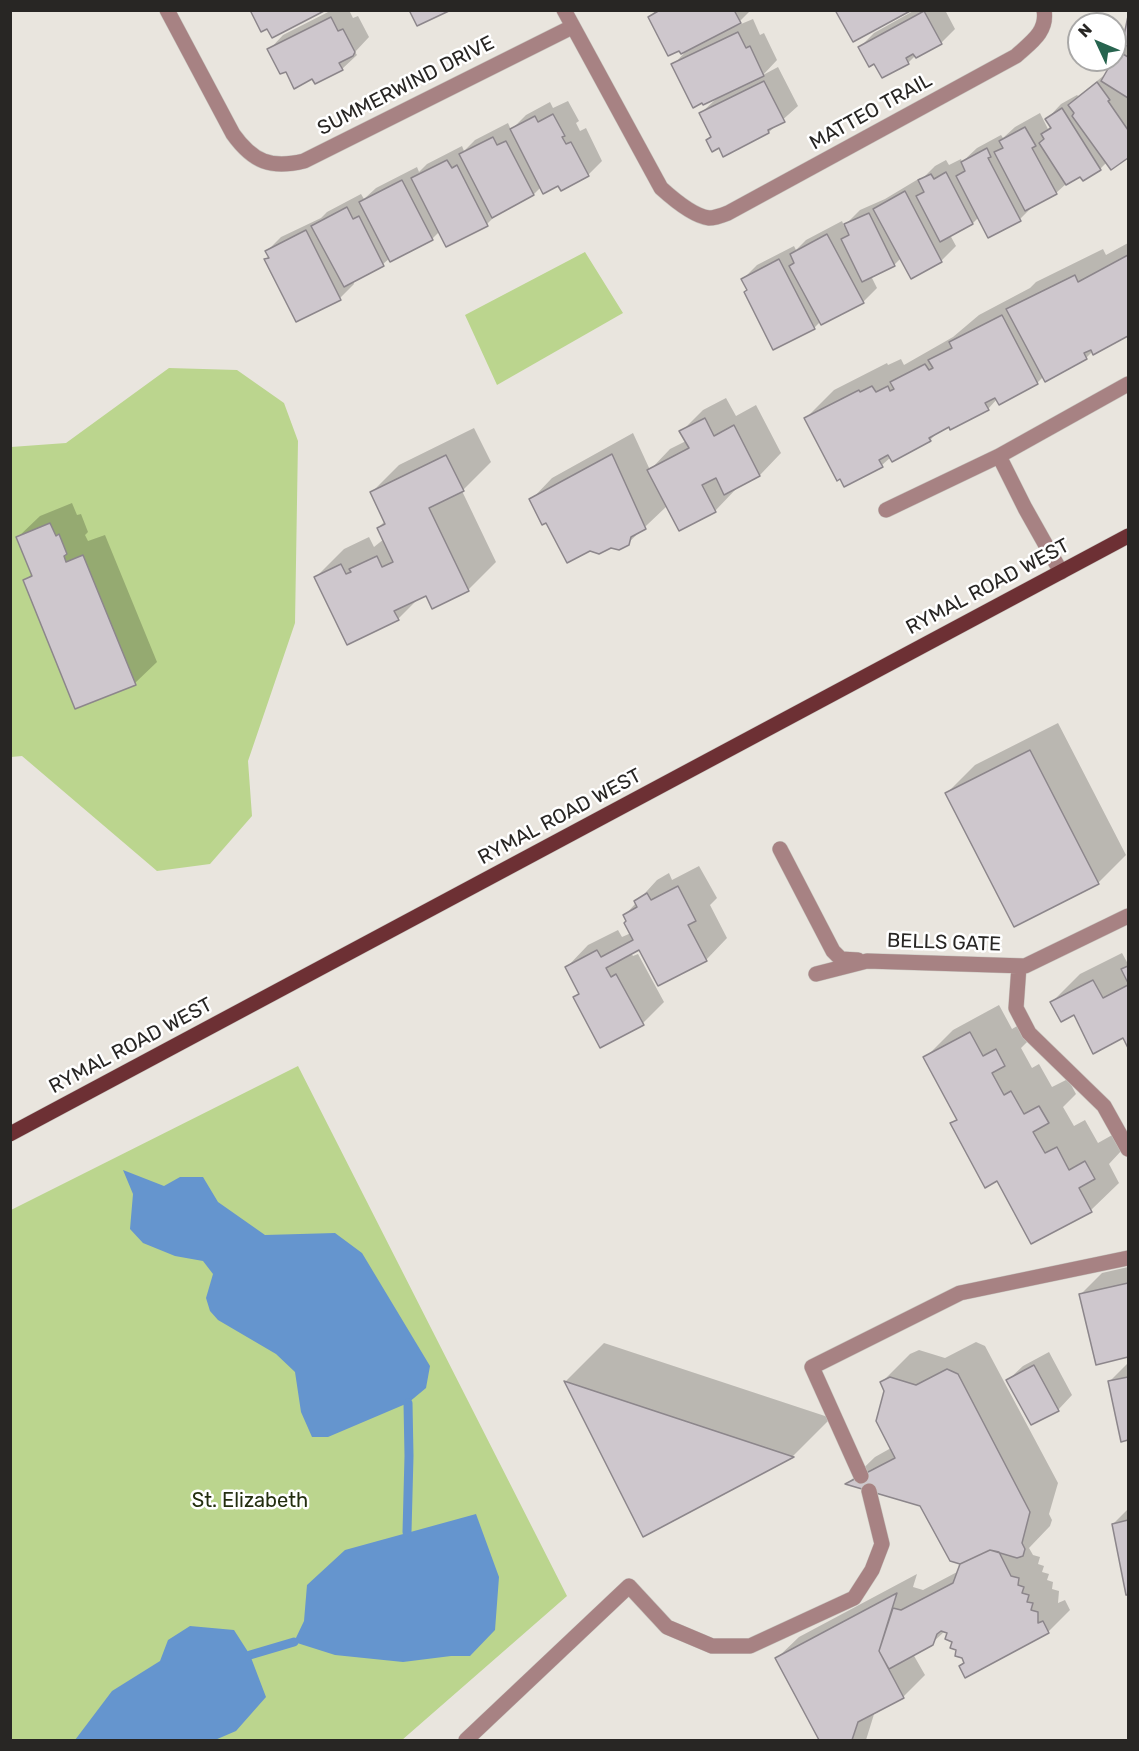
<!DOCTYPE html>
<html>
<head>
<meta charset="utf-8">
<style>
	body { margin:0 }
	#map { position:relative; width:1139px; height:1751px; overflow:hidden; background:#e9e5de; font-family:Rubik,sans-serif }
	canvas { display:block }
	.frame { position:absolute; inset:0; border:12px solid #282624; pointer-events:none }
	.north { position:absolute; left:1067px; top:12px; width:60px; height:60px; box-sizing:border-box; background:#fff; border:2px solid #a9a8a7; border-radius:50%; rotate:314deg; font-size:16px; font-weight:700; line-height:24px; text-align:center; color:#282624 }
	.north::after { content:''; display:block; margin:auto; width:21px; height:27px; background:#27644f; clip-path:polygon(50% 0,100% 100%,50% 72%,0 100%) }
</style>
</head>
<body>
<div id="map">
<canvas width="1139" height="1751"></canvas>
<div class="frame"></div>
<div class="north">N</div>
</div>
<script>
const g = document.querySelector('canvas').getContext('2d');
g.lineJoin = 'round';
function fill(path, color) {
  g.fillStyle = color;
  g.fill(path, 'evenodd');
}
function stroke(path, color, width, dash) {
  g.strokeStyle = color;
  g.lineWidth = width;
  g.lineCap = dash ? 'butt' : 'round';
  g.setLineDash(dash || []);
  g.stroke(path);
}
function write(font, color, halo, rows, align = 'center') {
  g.font = font + ' Rubik,sans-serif';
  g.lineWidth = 5;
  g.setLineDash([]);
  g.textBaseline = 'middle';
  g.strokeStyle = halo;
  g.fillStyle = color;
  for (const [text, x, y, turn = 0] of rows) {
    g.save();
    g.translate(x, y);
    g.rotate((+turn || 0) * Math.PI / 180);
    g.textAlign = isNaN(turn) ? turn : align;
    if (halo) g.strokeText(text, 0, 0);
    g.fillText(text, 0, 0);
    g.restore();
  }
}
const green = new Path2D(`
	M585,252L623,313L497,385L465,315Z
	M169,368L237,370L284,403L298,441L295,623L248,761L252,816L210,864L157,871L22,756L11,757V447L66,443Z
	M298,1066L567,1596L402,1740H11V1210Z`);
const water = new Path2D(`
	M123,1170L164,1186L180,1177H203L218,1202L265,1235L335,1233L362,1253L430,1366L426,1388L408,1403L328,1437H312L301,1412L295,1372L276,1354L218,1320L210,1311L206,1298L213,1274L203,1261L175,1256L143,1243L130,1229L133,1194Z
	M476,1514L499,1577L495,1630L470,1656H451L403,1662L335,1655L294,1642L304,1621L307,1585L345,1550Z
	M190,1626L234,1630L250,1655L266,1697L236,1731L215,1740H75L112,1691L160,1661L168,1640Z`);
const shadow = new Path2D(`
	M332,10H349L353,18L358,16L369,37L355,52L357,55L342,69L313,77L287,71L269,50L283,35Z
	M656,10H751L734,27L753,19L760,35L764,33L777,60L763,75L778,67L798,106L769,132L720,146L708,140L712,136L700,114L717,98L673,65L689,48L650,17Z
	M915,10H945L955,29L941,43L916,55L908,63L875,62L860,47L874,33Z
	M1128,23V156L1112,168L1107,162L1100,169L1080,175L1066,184L1056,193L1034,205L1020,219L979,217L973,223L950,235L956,246L941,261L911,277L901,258L894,265L871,276L877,288L863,302L821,321L814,328L748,289L743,279L757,265L794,246L796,250L806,240L842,221L844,226L860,210L885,199L920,178L921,180L935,166L946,160L949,165L961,159L962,162L977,148L1001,135L1003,138L1015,127L1040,113L1048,129L1051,126L1047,119L1061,104L1077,95L1078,96L1107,73L1119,52L1127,44H1124Z
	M568,101L579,121L576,123L580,131L586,128L602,161L588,175L541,187L534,194L499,212L487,224L440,231L432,239L391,260L390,258L383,264L353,280L354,284L340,298L265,260L269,256L267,251L281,237L321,218L327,212L361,194L364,199L376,188L417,167L419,172L427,164L462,146L464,151L475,140L508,123L511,130L526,115L550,102L553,108Z
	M1128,243V334L1094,353L1093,351L1086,358L1044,376L1037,383L997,399L988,409L950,425L940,430L930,440L891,457L882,465L806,418L834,390L887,363L888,365L901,359L904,365L953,337L979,315L1030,288L1036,282L1103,249L1106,255Z
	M726,398L736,416L756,405L781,453L760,475L735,487L736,489L715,511L667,506L628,543L547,521L531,500L552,478L633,433L650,470L670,449L686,441L681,432L703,410Z
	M474,428L491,462L462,491L496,562L468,590L427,593L420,597L398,619L316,577L344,549L369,537L374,547L384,539L378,528L385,521L371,493L399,465Z
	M72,503L77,515L81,514L88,532L85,535L88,541L105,535L157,662L135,683L25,581L33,573L18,537L40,516Z
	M1058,723L1126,855L1098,883L947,793L975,765Z
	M699,866L717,898L710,905L727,938L706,960L640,948L631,953L633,956L638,954L664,1002L643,1023L575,998L580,992L567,967L588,945L618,930L622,937L631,933L625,915L657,880L669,873L672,880Z
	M1122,953L1128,964V1045L1124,1036L1052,1002L1080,974Z
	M999,1005L1012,1029L1024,1022L1032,1037L1021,1048L1032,1068L1039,1064L1052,1087L1068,1079L1076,1094L1063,1107L1074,1126L1085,1120L1098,1143L1114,1134L1122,1150L1109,1164L1119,1183L1091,1210L998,1179L952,1124L958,1118L925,1058L953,1030Z
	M1128,1267V1356L1097,1363L1081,1294L1102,1273Z
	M976,1342L985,1346L1058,1483L1049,1514L1052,1520L1050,1526L1029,1548L1033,1555L1040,1557L1038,1564L1044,1566L1042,1572L1049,1574L1047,1580L1053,1582L1052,1589L1059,1591L1058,1603L1065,1600L1070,1610L1049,1631L966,1676L965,1662L949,1632L945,1631L932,1643L913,1654L925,1675L903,1697L875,1711L866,1740H821L777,1658L799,1637L917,1574L913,1587L923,1590L959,1571L962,1563L921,1504L848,1483L875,1457L891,1448L886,1391L882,1382L910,1354L919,1350L945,1358Z
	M604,1343L831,1418L793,1456L644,1535L566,1381Z
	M1049,1352L1072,1395L1058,1410L1008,1380L1023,1366Z
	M1128,1363V1439L1122,1440L1110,1381Z
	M1128,1509V1593L1127,1594L1113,1524Z`);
const stream = new Path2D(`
	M407,1532L409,1456L408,1403
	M250,1655L294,1642`);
const building = new Path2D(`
	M250,10H326L272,38L267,29L261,32Z
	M409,10H451L417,26Z
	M660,10H734L741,23L681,54L679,51L668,56L648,17Z
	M835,10H912L853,42Z
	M924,11L942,44L916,58L913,54L906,58L909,64L882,78L874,64L869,67L858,47Z
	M1128,16V49V46L1122,45Z
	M331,17L338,31L343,29L355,52L353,56L339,63L343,70L315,84L312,79L294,89L286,72L280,74L267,49Z
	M738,32L746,48L750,46L764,76L703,105L702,103L693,108L671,64Z
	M1118,51L1128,57V98L1101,81L1113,60H1115Z
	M764,81L785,122L768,130L769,133L723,157L719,148L712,152L706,140L711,137L699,113Z
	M1097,82L1110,100L1108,101L1128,130V158L1111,170L1072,116L1074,113L1068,105Z
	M1062,108L1101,170L1083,181L1080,177L1066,185L1039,143L1044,139L1041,134L1051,128L1045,119Z
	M553,114L565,136L562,137L566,144L571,142L589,176L561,191L558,186L543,194L510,129L535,116L538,122Z
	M1025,127L1036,146L1032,148L1057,194L1025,211L994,152L1003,148L999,141Z
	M493,137L497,145L506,141L534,195L492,218L459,154Z
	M987,148L991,157L988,158L1021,221L988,238L956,176L965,171L961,162Z
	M447,160L452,168L457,165L488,226L446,247L411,178Z
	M946,172L973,224L940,242L916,196L924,192L918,180L931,174L934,179Z
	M402,180L433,240L390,262L359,202Z
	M905,191L942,262L911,279L873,209Z
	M347,207L353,219L359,216L384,266L344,287L311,226Z
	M869,213L895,266L862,282L841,239L849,235L844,224Z
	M306,230L341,300L296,322L264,259L269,258L265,251Z
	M827,234L864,303L821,325L789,266L794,263L790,254Z
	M1128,255V336L1093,355L1091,350L1084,353L1087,359L1045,382L1006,309L1075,275L1078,282Z
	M779,259L815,329L773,350L744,292L747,290L741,279Z
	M1002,315L1038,384L999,405L995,398L985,403L989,410L950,430L949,427L929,438L931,441L892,462L888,455L879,460L883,467L844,487L840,479L837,481L804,418L859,390L860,392L872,386L876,392L888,386L890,391L894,389L890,382L925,364L929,370L933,368L928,360L952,348L949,342Z
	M705,418L714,436L734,425L760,476L724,495L716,478L702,485L716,512L679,531L647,470L689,448L679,431Z
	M612,454L646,529L631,537L629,545L619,550L611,548L599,554L590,551L567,563L546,523L542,525L529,499Z
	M446,455L464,491L429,508L469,591L432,609L426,596L394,611L399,620L347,645L314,577L341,564L346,574L351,572L349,569L377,556L382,567L393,562L377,528L385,524L370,492Z
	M50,523L56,536L59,534L67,554L64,556L66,562L83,555L136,685L75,709L23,580L32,576L16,537Z
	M1030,750L1099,884L1014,927L945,793Z
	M678,886L696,921L688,925L707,961L658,986L639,950L606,968L611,977L616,974L644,1025L600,1048L573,997L579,994L565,967L597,950L601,957L633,940L624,923L626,921L623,915L637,907L634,901L647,893L651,900Z
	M1128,966V983L1121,969Z
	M1093,980L1103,998L1128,985V1048L1123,1038L1093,1054L1074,1015L1061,1022L1050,1002Z
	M970,1032L983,1056L996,1049L1005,1066L992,1073L1004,1095L1011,1091L1024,1114L1039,1106L1049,1123L1033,1132L1045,1153L1057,1147L1069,1170L1085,1161L1095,1179L1079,1188L1092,1212L1031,1244L997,1181L985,1188L950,1123L957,1120L923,1057Z
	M1128,1283V1357L1096,1365L1079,1294Z
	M1034,1365L1059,1411L1031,1425L1006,1380Z
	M947,1369L958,1374L1030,1512L1022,1543L1025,1549L1023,1556L1017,1558L990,1550L960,1564L950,1561L920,1506L845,1484L895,1458L876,1421L884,1391L880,1382L890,1377L916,1385Z
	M1128,1377V1440L1121,1442L1108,1381Z
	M564,1381L794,1457L643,1537Z
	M1128,1520V1595H1126L1112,1524Z
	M990,1550L999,1552L1011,1576L1019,1578L1018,1585L1024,1587L1022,1593L1029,1595L1027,1602L1033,1603L1031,1610L1038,1612V1623L1043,1621L1049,1633L965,1678L959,1666L964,1663L962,1658L955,1656L956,1650L950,1648L952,1642L945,1639L947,1633L941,1631L937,1634L933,1645L889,1669L879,1651L893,1608L901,1610L953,1583L960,1564Z
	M897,1593L879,1651L904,1698L858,1722L852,1740H819L775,1658Z`);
const minor = new Path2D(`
	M167,10L233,134C253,162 271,169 304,161L572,27
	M564,10L661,188C672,198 693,216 709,218C715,218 723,215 728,213L1016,56C1030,43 1048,32 1044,10
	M886,510L999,456
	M1061,572L1025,508L999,456L1128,384
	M780,849L833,951L841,959L858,960
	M1019,966L1016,1008L1029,1033L1104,1106L1128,1149
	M816,974L867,961L1025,966L1128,916
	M861,1476L812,1367L960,1293L1128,1258
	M466,1740L629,1586L667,1627L712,1646H750L854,1598L872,1570L882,1544L869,1491`);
const major = new Path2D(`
	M10,1134L1128,536`);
const streetNames = [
	["SUMMERWIND DRIVE",406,86,-27],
	["MATTEO TRAIL",871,112,-29],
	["RYMAL ROAD WEST",988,587,-28],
	["RYMAL ROAD WEST",560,817,-28],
	["BELLS GATE",944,943,2],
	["RYMAL ROAD WEST",131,1046,-28]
];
const parkNames = [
	["St. Elizabeth",250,1501]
];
fill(green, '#bbd58e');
fill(water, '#6595ce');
fill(shadow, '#0003');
stroke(stream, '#6595ce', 9);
fill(building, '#cec7cd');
stroke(building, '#8c868b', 1.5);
stroke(minor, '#c6c3bd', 16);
stroke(major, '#c6c3bd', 16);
stroke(minor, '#a78283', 15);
stroke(major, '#6d3034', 15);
write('20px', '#282624', '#fff', streetNames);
write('20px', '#232e0f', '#fff', parkNames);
</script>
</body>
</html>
